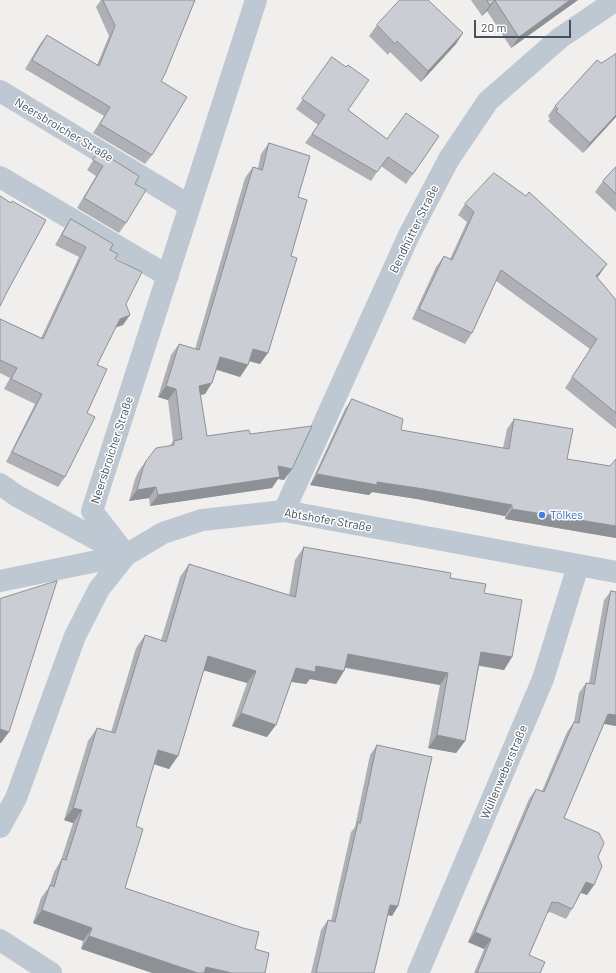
<!DOCTYPE html>
<html>
<head>
<meta charset="utf-8">
<style>
	body { margin:0 }
	#map { position:relative; width:616px; height:973px; overflow:hidden; background:#f1eeee; font-family:Barlow,sans-serif }
	canvas { display:block }
	.scale { position:absolute; left:474px; top:20px; width:97px; height:18px; box-sizing:border-box; border:2px solid #45515e; border-top:0; padding-left:5px; font-size:12px; line-height:14px; white-space:nowrap; color:#45515e; -webkit-text-stroke:3px #fff; paint-order:stroke }
</style>
</head>
<body>
<div id="map">
<canvas width="616" height="973"></canvas>
<div class="scale">20 m</div>
</div>
<script>
const g = document.querySelector('canvas').getContext('2d');
g.lineJoin = 'round';
function stroke(path, color, width, dash) {
  g.strokeStyle = color;
  g.lineWidth = width;
  g.lineCap = dash ? 'butt' : 'round';
  g.setLineDash(dash || []);
  g.stroke(path);
}
function fill(path, color) {
  g.fillStyle = color;
  g.fill(path, 'evenodd');
}
function write(font, color, halo, rows, align = 'center') {
  g.font = font + ' Barlow,sans-serif';
  g.lineWidth = 3;
  g.setLineDash([]);
  g.textBaseline = 'middle';
  g.strokeStyle = halo;
  g.fillStyle = color;
  for (const [text, x, y, turn = 0] of rows) {
    g.save();
    g.translate(x, y);
    g.rotate((+turn || 0) * Math.PI / 180);
    g.textAlign = isNaN(turn) ? turn : align;
    if (halo) g.strokeText(text, 0, 0);
    g.fillText(text, 0, 0);
    g.restore();
  }
}
const minor = new Path2D(`
	M0,91L190,206
	M0,177L168,276
	M0,484L17,496L118,551
	M284,511L409,235L449,159L488,101L560,38L616,0
	M126,555L92,511L256,0
	M0,581L126,555L163,533L202,520L284,511L616,572
	M0,827L16,798L75,636L99,589L126,555
	M0,940L51,973
	M418,973L543,679L578,566`);
const wall = new Path2D(`
	M101,0H195L161,81L152,155L145,164L93,133L104,116L25,69L40,44L47,35L97,65L109,36L96,7Z
	M471,0H578L511,48L487,11L482,16Z
	M377,25L456,44L421,82L390,52L388,55L369,36Z
	M332,57L348,110L387,139L439,136L406,184L381,166L371,181L305,143L318,125L296,109Z
	M555,106L616,117L583,153L548,121L550,119L548,116Z
	M269,143L298,197L291,256L260,364L249,361L248,365L240,377L217,370L205,394L200,395L207,436L250,434L292,469L284,480L278,479L272,488L150,506L149,498L129,501L135,479L138,472L146,461L170,446L173,441L168,400L158,397L171,355L179,344L195,349L245,178L253,167L258,168L261,154Z
	M99,151L135,184L126,223L119,233L77,208L96,176L87,170Z
	M616,167V212L595,192L603,181Z
	M465,204L600,274L597,278L616,300V429L565,388L590,349L496,281L472,333L465,344L412,319L436,267L444,256L450,259L467,222L458,215Z
	M71,219L110,250L115,259L126,304L123,325L115,328L97,365L87,413L65,477L58,487L6,462L35,404L4,389L10,378L0,373V319L41,338L79,257L55,245L64,229Z
	M352,399L401,430L503,448L507,429L514,419L567,459L616,538L505,519V516L417,499L372,492L369,495L310,485L345,409Z
	M304,547L450,578L484,593L512,657L504,670L479,666L465,741L456,753L428,748L440,685L345,668L344,671L336,684L310,679L306,684L291,682L267,737L232,726L247,683L204,670L178,756L169,769L154,764L136,826L125,888L81,949L83,941L33,923L41,898L49,887L54,872L61,860L73,823L64,820L88,741L97,728L111,732L136,648L145,635L161,640L180,577L189,564L289,595L295,560Z
	M611,591L616,592V726L604,724L564,818L598,857L594,885L587,895L581,893L572,909L566,919L550,912L549,913L547,912L529,955L540,973H474L484,949L468,942L529,799L536,789L542,791L567,732L574,722L579,693L586,683H589L604,600Z
	M377,745L398,906L392,916L388,915L374,973H311L321,930L328,920L331,921L351,832L355,827L370,755Z`);
const shadedWall = new Path2D(`
	M495,0L487,11L482,16L490,5Z
	M570,0H578L511,48L519,37Z
	M463,33L456,44L421,82L428,71Z
	M616,115V117L583,153L590,143Z
	M607,264L600,274L589,286L596,276Z
	M130,315L123,325L113,328L120,319Z
	M253,349L268,353L260,364L245,360Z
	M220,357L248,365L240,377L212,368Z
	M212,383L205,394L191,397L199,386Z
	M166,386L176,389L168,400L158,397Z
	M278,466L292,469L284,480L278,479L272,488L150,506L158,495Z
	M317,474L377,482L424,489L512,505L505,516L417,499L372,492L369,495L310,485Z
	M156,487L149,498L129,501L137,490Z
	M512,509L616,526V538L505,519Z
	M481,652L512,657L504,670L472,664Z
	M348,654L448,673L440,685L339,666Z
	M208,656L256,671L247,683L199,669Z
	M316,666L344,671L336,684L310,679L306,684L287,681L296,668Z
	M241,713L276,725L267,737L232,726Z
	M608,714L616,715V726L601,723Z
	M0,729L9,732L1,743H0Z
	M437,735L465,741L456,753L428,748Z
	M158,750L178,756L169,769L150,763Z
	M73,808L82,810L73,823L64,820Z
	M586,882L594,885L587,895L579,892Z
	M390,905L398,906L392,916L384,914Z
	M42,910L92,928L83,941L33,923Z
	M475,932L491,939L484,949L468,942Z
	M89,936L198,973H152L81,949Z
	M206,967L232,973H202Z`);
const building = new Path2D(`
	M103,0H195L165,74L161,81L187,97L152,155L100,124L110,107L32,60L47,35L99,66L115,26Z
	M400,0H428L463,33L428,71L397,41L395,44L377,25Z
	M487,0H495L490,5Z
	M495,0H570L519,37Z
	M616,54V115L590,143L556,111L558,109L555,106L597,60L601,63Z
	M332,57L346,67L348,65L369,80L348,110L387,139L406,113L439,136L413,174L388,157L377,172L312,134L325,115L302,99Z
	M269,143L310,156L298,197L307,200L291,256L297,258L268,353L253,349L248,365L220,357L212,383L199,386L207,436L249,430L250,434L312,426L292,469L278,466L280,477L158,495L156,487L137,490L143,468L146,461L156,448L174,445V441L182,439L176,389L166,386L179,344L199,350L253,167L262,170Z
	M99,151L139,176L135,184L146,190L126,223L84,198L103,166L93,160Z
	M616,167V194L603,181Z
	M494,173L526,196L529,192L607,264L596,276L616,300V413L572,377L597,339L501,270L472,333L419,309L444,256L452,260L474,212L465,204Z
	M0,196L11,203L12,201L46,220L7,292L0,306Z
	M71,219L113,244L110,250L118,254L115,259L142,272L126,304L130,315L120,319L97,365L107,369L87,413L95,417L65,477L12,452L42,394L11,379L17,368L0,360V319L43,339L86,247L62,235Z
	M352,399L403,419L401,430L509,449L514,419L573,429L567,459L610,466L616,459V526L512,509V505L424,489L377,482V485L317,474Z
	M304,547L451,573L450,578L486,584L484,593L522,600L512,657L481,652L465,741L437,735L448,673L348,654L344,671L316,666L315,672L296,668L276,725L241,713L256,671L208,656L178,756L158,750L136,826L143,829L125,888L243,928L259,932L255,949L269,953L265,973H232L206,967L204,973H198L89,936L92,928L42,910L50,885L54,887L62,859L66,860L82,810L73,808L97,728L115,733L145,635L166,642L189,564L295,597Z
	M57,581L9,732L0,729V599Z
	M611,591L616,592V715L608,714L564,818L599,833L604,843L598,857L602,866L594,885L586,882L572,909L557,902L556,903L552,902L529,955L545,962L540,973H477L491,939L475,932L536,789L544,792L574,722L579,723L586,683L594,684Z
	M377,745L432,757L398,906L390,905L374,973H316L328,920L335,922L358,822L360,823Z`);
const markers = [
	[542,515,4,"#3f7fe0"]
];
const streetNames = [
	["Neersbroicher Straße",64,130,31],
	["Bendhütter Straße",414,229,-64],
	["Neersbroicher Straße",112,450,-72],
	["Abtshofer Straße",328,520,10],
	["Wüllenweberstraße",504,772,-67]
];
const shopNames = [
	["Tölkes",550,515]
];
stroke(minor, '#bec8d2', 22);
fill(wall, '#aeb0b6');
fill(shadedWall, '#8d9094');
fill(building, '#cacdd4');
stroke(building, '#8d9094', 1);
for (const [x, y, r, color] of markers) {
  const dot = new Path2D();
  dot.arc(x, y, r, 0, 2 * Math.PI);
  g.fillStyle = color;
  g.fill(dot);
  stroke(dot, '#fff', 1.5);
}
write('12px', '#45515e', '#fff', streetNames);
write('12px', '#366cbe', '#fff', shopNames, 'left');
</script>
</body>
</html>
